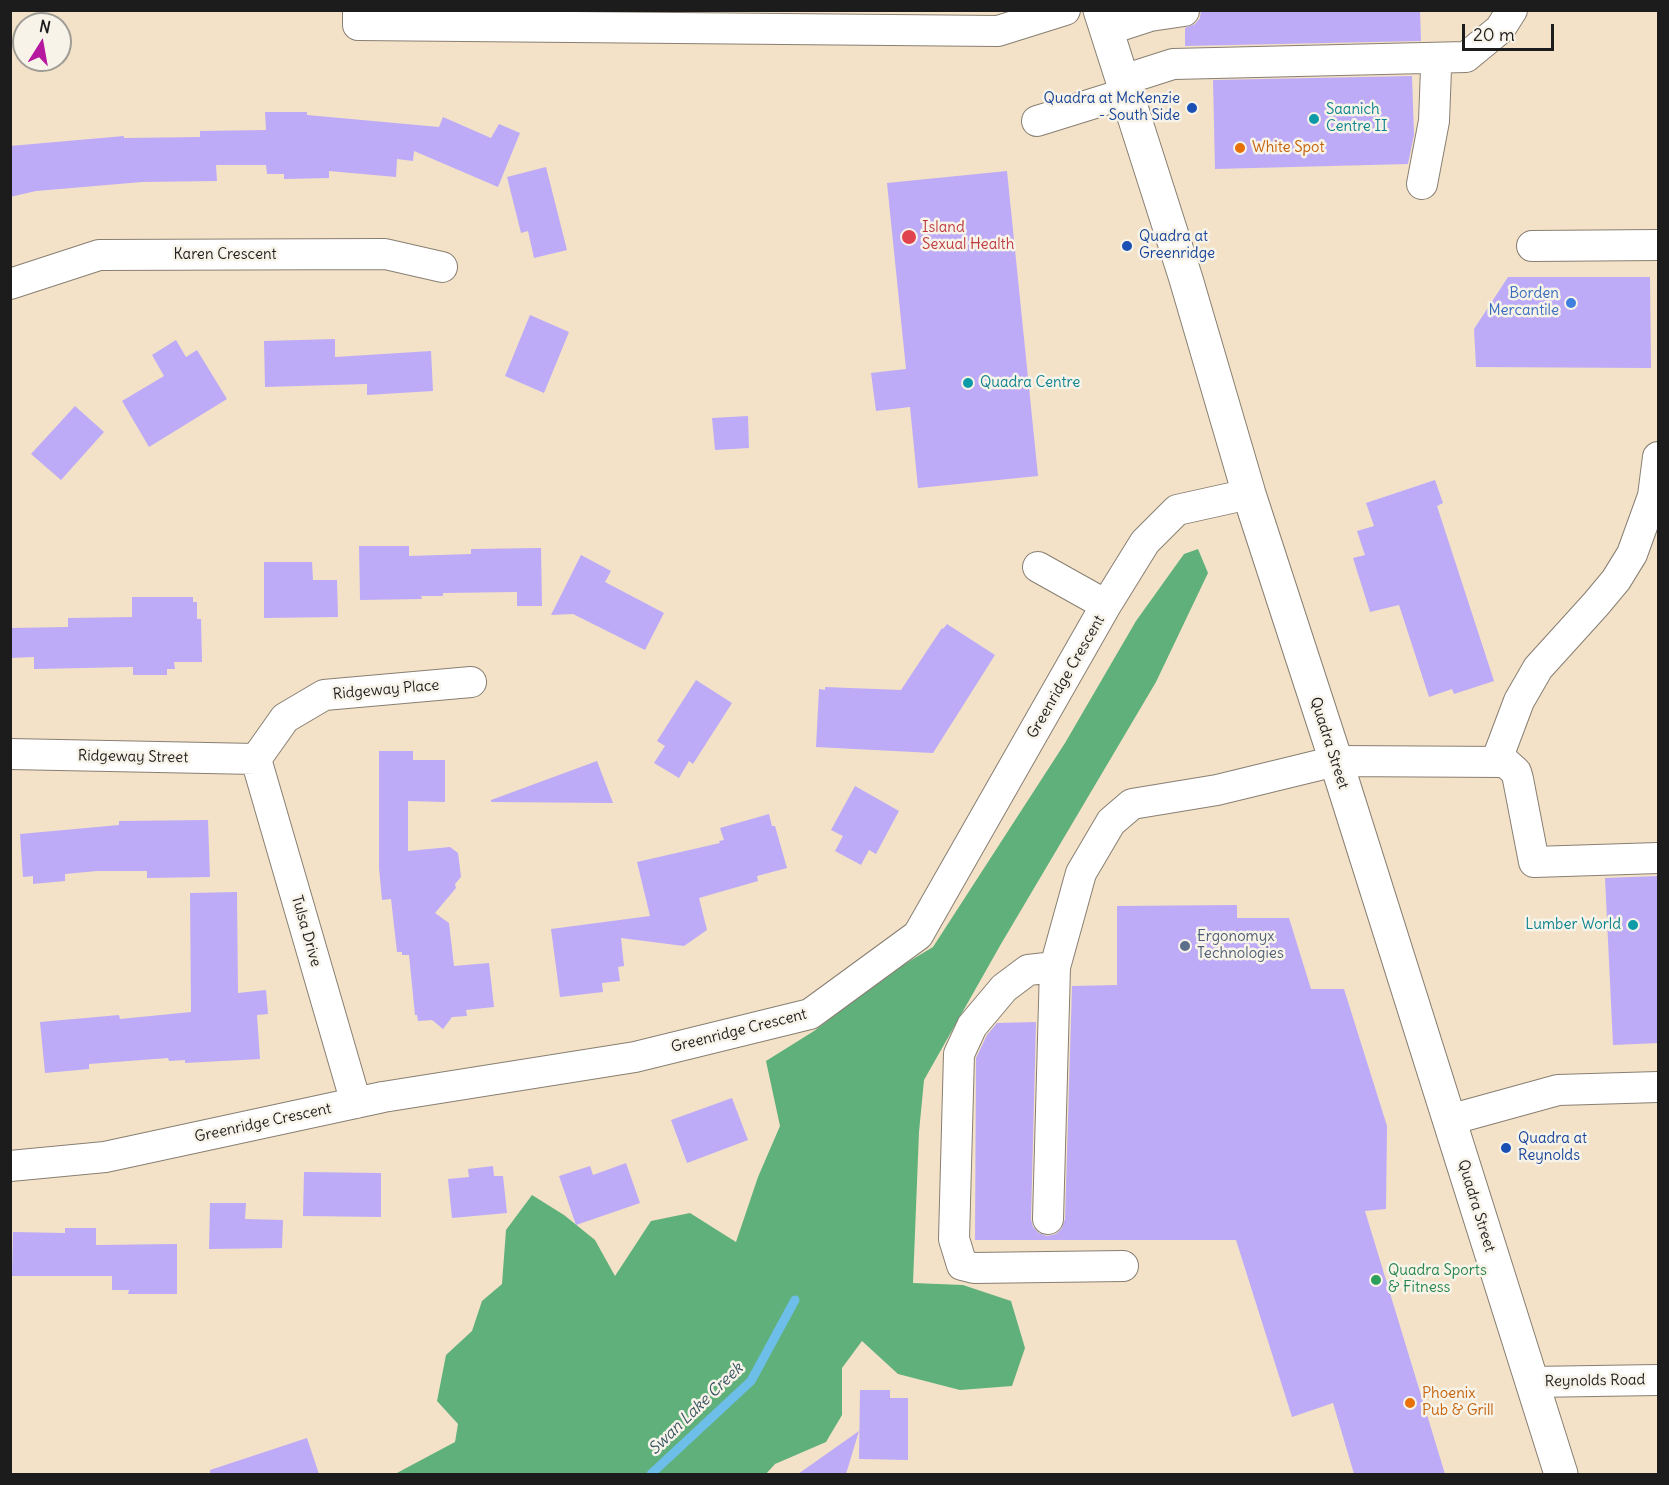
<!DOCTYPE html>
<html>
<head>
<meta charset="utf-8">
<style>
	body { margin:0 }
	#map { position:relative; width:1669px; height:1485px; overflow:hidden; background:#f3e2c8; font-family:Delius,sans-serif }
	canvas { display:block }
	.frame { position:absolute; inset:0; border:12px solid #1c1c1c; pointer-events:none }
	.north { position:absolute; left:12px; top:12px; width:60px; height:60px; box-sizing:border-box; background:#f7f3e8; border:2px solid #9f9d96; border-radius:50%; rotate:11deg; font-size:16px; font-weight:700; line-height:24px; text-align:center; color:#1c1c1c }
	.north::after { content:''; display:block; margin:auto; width:21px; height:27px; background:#b5179e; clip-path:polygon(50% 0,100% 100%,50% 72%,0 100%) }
	.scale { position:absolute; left:1462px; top:24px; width:92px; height:27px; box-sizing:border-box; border:3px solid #1c1c1c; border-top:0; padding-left:8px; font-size:18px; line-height:21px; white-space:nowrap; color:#1c1c1c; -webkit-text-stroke:4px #f7f3e8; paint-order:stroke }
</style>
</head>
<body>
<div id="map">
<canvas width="1669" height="1485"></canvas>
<div class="frame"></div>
<div class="north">N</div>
<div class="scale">20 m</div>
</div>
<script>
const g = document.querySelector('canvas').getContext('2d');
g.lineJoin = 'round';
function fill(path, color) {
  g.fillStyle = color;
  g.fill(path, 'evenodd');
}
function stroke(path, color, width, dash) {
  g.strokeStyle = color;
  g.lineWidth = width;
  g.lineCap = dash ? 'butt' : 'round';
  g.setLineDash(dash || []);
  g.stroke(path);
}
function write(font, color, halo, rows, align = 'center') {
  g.font = font + ' Delius,sans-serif';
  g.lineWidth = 5;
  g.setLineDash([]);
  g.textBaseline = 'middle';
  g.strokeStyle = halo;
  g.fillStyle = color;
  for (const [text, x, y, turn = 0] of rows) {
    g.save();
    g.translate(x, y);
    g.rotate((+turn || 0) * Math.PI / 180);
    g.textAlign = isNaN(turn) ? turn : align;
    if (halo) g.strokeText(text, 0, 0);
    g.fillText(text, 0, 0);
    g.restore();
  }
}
const green = new Path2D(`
	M912,11V12L761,11L912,10Z`);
const forest = new Path2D(`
	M1198,549L1208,573L1156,682L1001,944L924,1080L919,1132L913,1283L963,1285L1011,1301L1025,1348L1012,1386L960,1390L898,1374L862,1341L842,1368V1415L826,1442L775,1464L766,1474H395L455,1442L458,1424L437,1401L446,1355L472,1331L482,1301L502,1284L506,1230L532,1195L564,1215L595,1240L615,1276L651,1221L690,1213L736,1242L758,1177L780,1126L766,1061L814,1031L893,971L933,947L1065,743L1136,621L1184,554Z`);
const stream = new Path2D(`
	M651,1474L751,1381L795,1300`);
const building = new Path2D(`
	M1201,10H1420L1421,41L1185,46V28L1195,24L1200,18Z
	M1412,76L1414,135L1408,164L1215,169L1213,80Z
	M265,112H307V115L439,127L443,117L491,138L499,124L520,133L498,187L414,151L413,161L397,159L396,177L329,171V178L284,179V174H267L266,165H216L217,181L142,182L36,191L10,197V146L124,136V138L200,137V131L266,130Z
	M546,167L567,250L534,258L528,231L521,233L507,177Z
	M1007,171L1038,476L918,488L910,407L876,411L871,373L906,369L887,183Z
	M1508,277H1650L1651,368L1476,367L1474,329Z
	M530,315L569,332L544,393L505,376Z
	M335,339V357L431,351L433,391L367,395V384L265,387L264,341Z
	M176,340L186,357L197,350L227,399L149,447L122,401L164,376L152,355Z
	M75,406L104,432L61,480L31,454Z
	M748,416L749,448L715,450L712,418Z
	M1435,480L1443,503L1437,506L1494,681L1454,694L1452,689L1429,697L1399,605L1370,612L1353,558L1365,555L1357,531L1374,526L1366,503Z
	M359,546H409V556L471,554V549L541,548L542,606H517V592L443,593V596H421L422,599L360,600Z
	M581,555L611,571L605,582L664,613L645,650L573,614L551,615Z
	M264,562H312L313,580H337L338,617L264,618Z
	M132,597H193V602H197V619H201L202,662H174L175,669H167V675H133V667L34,669V657L10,658V628L68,627V618L132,617Z
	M947,624L995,655L933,753L816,747L819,689L825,690V687L901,690L942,628L943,629Z
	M696,680L732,703L693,764L689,761L679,778L654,763L665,746L657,741Z
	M379,751H413V760H445V802L408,801V851L450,847L458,853L461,877L455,884L456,888L435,913L449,923L454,966L489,963L494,1007L466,1010L467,1016L452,1017L443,1029L432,1020L418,1021L417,1015H415L409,955H402V952H397L391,899L382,900L379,868Z
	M597,761L613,803L491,802V800Z
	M855,786L899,811L876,854L869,850L861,865L835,851L843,836L831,830Z
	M769,814L772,826H775L787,868L757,876L758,881L699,898L707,930L684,946L621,938L624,966L618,967L620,981L602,983L603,992L560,997L551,929L650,916L637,862L720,843L719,841L724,840L720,828Z
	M208,820L210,877L147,878V871H97L65,874V881L33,884V876L23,877L20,834L119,825V821Z
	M1659,876V1043L1613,1045L1605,878Z
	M237,892L238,993L266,990L268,1014L257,1015L260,1059L185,1063V1060L169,1061L168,1058L89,1064V1069L45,1073L40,1022L119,1015L120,1019L191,1012L190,893Z
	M1237,905V918H1289L1311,989H1344L1387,1126L1386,1209L1365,1211L1445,1474H1354L1333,1403L1292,1417L1236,1240H975L976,1058L987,1035L997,1023L1036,1022L1031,1219L1033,1227L1039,1233L1047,1236L1056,1234L1062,1228L1065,1219L1072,986L1117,985V906Z
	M732,1098L748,1140L687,1163L671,1120Z
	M626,1163L640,1203L576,1225L559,1176L590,1166L593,1175Z
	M493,1166L494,1176H503L507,1213L452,1218L448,1179L469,1177L468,1169Z
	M304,1172L381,1173V1217L303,1216Z
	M210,1203H246L245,1219L283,1220L282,1248L209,1249Z
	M65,1228H96V1245L177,1244V1294H128L129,1290H112V1276H12L13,1232L65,1233Z
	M860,1390H890V1398H908V1460L859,1459Z
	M859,1431L846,1474H798Z
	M307,1438L319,1474H210V1470Z`);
const minor = new Path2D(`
	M358,10V25L998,31L1065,10
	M1107,30L1150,16L1184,11
	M1123,80L1173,64L1466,57L1500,29L1512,10
	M1037,121L1127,93
	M1422,184L1434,121L1436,69
	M1532,246L1658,245
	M10,284L99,255L385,254L442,267
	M1038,567L1106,605
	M10,754L256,759
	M256,759L356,1103
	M256,759L285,718L324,695L471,682
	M1496,762L1519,701L1538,668L1596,604L1616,580L1632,554L1653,496L1658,457
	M1055,967L1028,970L1004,988L972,1026L959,1054L954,1239L962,1265L974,1268L1123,1266
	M1449,1120L1558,1090L1658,1087
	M10,1166L105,1157L383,1097L635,1057L810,1014L918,935L1106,605L1145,542L1177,510L1249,494
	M1048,1219L1055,967L1081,873L1111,822L1132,804L1217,790L1336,761L1505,762L1516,772L1518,779L1534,862L1658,858
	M1531,1382L1658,1380`);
const major = new Path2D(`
	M1100,10L1186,279L1249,494L1336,761L1561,1474`);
const markers = [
	[1192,108,6,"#1a4fb4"],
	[1314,119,6,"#0f9aa8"],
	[1240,148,6,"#e8710a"],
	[909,237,8,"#e0444e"],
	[1127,246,6,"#1a4fb4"],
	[1571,303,6,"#3f7fe0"],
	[968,383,6,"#0f9aa8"],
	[1633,925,6,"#0f9aa8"],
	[1185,946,6,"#5c6f8a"],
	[1506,1148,6,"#1a4fb4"],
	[1376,1280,6,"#2e9e5b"],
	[1410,1403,6,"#e8710a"]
];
const transitNames = [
	["Quadra at McKenzie",1180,99,"right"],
	["- South Side",1180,116,"right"],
	["Quadra at",1139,237],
	["Greenridge",1139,254],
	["Quadra at",1518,1139],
	["Reynolds",1518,1156]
];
const cultureNames = [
	["Saanich",1326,110],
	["Centre II",1326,127],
	["Quadra Centre",980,383],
	["Lumber World",1621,925,"right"]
];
const foodNames = [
	["White Spot",1252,148],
	["Phoenix",1422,1394],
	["Pub & Grill",1422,1411]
];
const healthNames = [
	["Island",922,228],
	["Sexual Health",922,245]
];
const streetNames = [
	["Karen Crescent",225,255],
	["Greenridge Crescent",1066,677,-60],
	["Ridgeway Place",386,690,-5],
	["Quadra Street",1329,743,72],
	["Ridgeway Street",133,757,1],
	["Tulsa Drive",306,931,74],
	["Greenridge Crescent",739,1031,-14],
	["Greenridge Crescent",263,1123,-12],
	["Quadra Street",1476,1206,73],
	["Reynolds Road",1595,1381,-1]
];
const shopNames = [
	["Borden",1559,294],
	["Mercantile",1559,311]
];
const serviceNames = [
	["Ergonomyx",1197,937],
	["Technologies",1197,954]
];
const leisureNames = [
	["Quadra Sports",1388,1271],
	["& Fitness",1388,1288]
];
const waterNames = [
	["Swan Lake Creek",696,1409,-44]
];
fill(green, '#75cd92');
fill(forest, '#60b07c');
stroke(stream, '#6dbfe9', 9);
fill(building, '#bdabf7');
stroke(minor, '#887f72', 32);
stroke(major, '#887f72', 35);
stroke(minor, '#fff', 30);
stroke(major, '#fff', 33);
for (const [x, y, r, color] of markers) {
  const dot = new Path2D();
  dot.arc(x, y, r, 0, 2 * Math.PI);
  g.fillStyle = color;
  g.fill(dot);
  stroke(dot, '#f7f3e8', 2);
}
write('15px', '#164399', '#f7f3e8', transitNames, 'left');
write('15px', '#0d838f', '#f7f3e8', cultureNames, 'left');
write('15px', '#c56008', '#f7f3e8', foodNames, 'left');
write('15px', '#be3a42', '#f7f3e8', healthNames, 'left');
write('15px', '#1c1c1c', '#f7f3e8', streetNames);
write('15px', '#366cbe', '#f7f3e8', shopNames, 'right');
write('15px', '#4e5e75', '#f7f3e8', serviceNames, 'left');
write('15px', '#27864d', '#f7f3e8', leisureNames, 'left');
write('italic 16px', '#385564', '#f7f3e8', waterNames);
</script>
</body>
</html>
